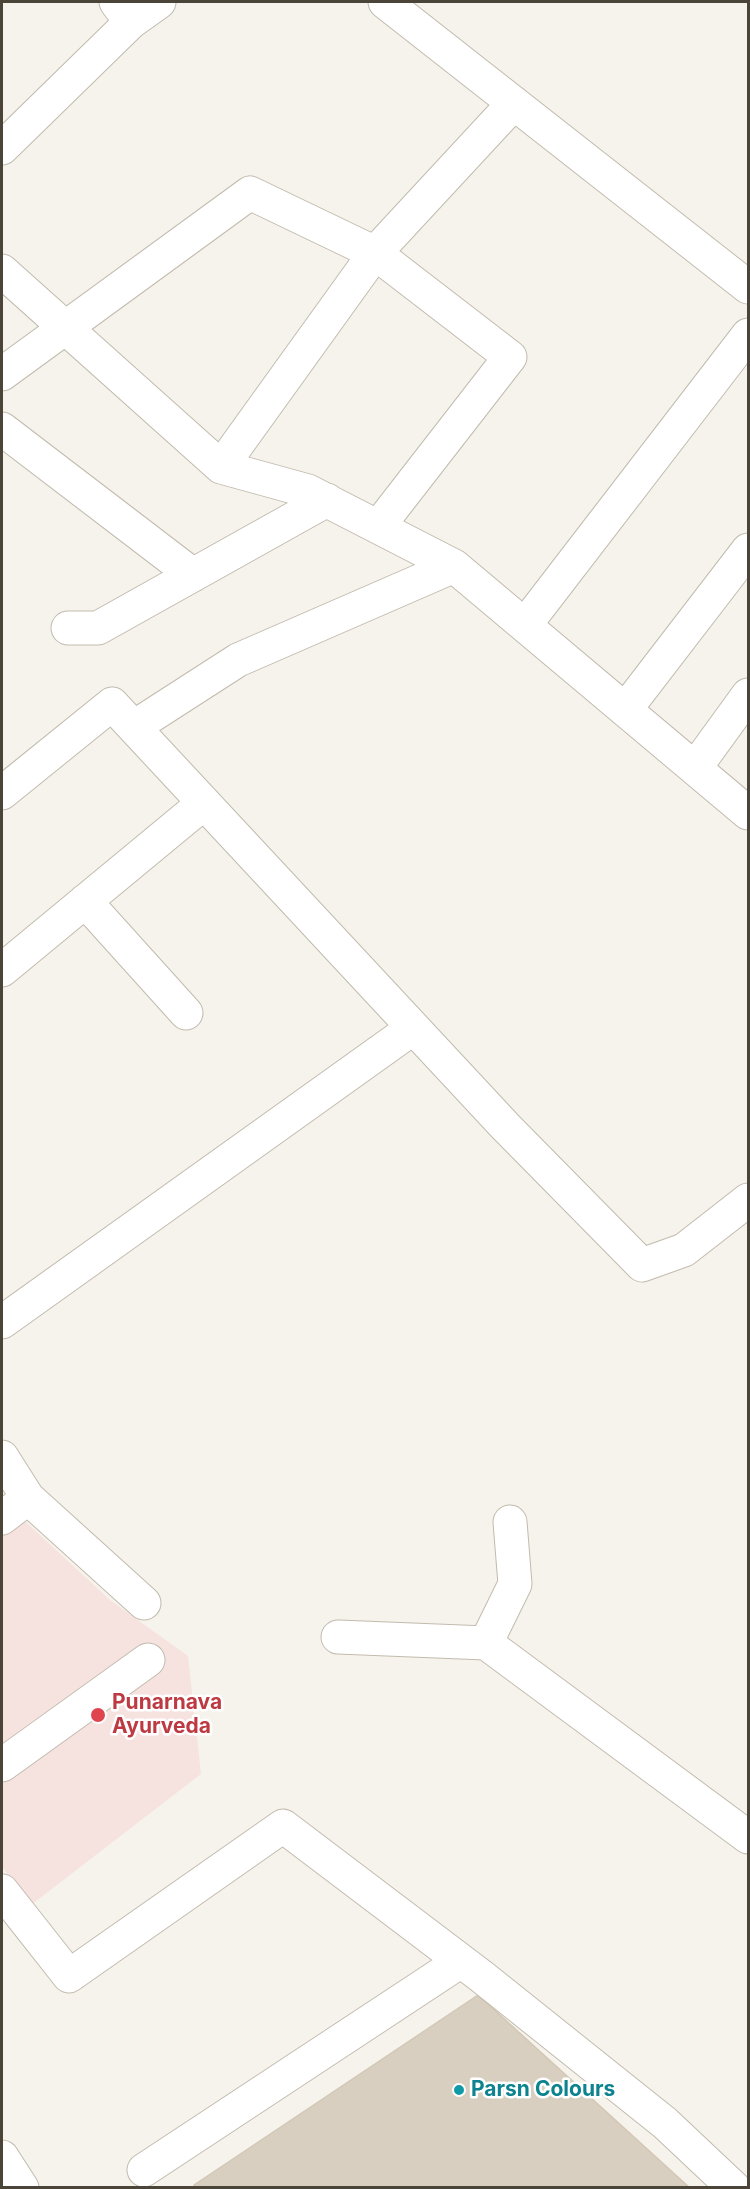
<!DOCTYPE html>
<html>
<head>
<meta charset="utf-8">
<style>
	body { margin:0 }
	#map { position:relative; width:750px; height:2189px; overflow:hidden; background:#f6f3ec; font-family:Inter,sans-serif }
	canvas { display:block }
	.frame { position:absolute; inset:0; border:3px solid #4b4439; pointer-events:none }
</style>
</head>
<body>
<div id="map">
<canvas width="750" height="2189"></canvas>
<div class="frame"></div>
</div>
<script>
const g = document.querySelector('canvas').getContext('2d');
g.lineJoin = 'round';
function fill(path, color) {
  g.fillStyle = color;
  g.fill(path, 'evenodd');
}
function stroke(path, color, width, dash) {
  g.strokeStyle = color;
  g.lineWidth = width;
  g.lineCap = dash ? 'butt' : 'round';
  g.setLineDash(dash || []);
  g.stroke(path);
}
function write(font, color, halo, rows, align = 'center') {
  g.font = font + ' Inter,sans-serif';
  g.lineWidth = 5;
  g.setLineDash([]);
  g.textBaseline = 'middle';
  g.strokeStyle = halo;
  g.fillStyle = color;
  for (const [text, x, y, turn = 0] of rows) {
    g.save();
    g.translate(x, y);
    g.rotate((+turn || 0) * Math.PI / 180);
    g.textAlign = isNaN(turn) ? turn : align;
    if (halo) g.strokeText(text, 0, 0);
    g.fillText(text, 0, 0);
    g.restore();
  }
}
const medical = new Path2D(`
	M2,1500L110,1600L188,1656L201,1774L31,1905L2,1867Z`);
const building = new Path2D(`
	M478,1995L690,2188H196L194,2185Z`);
const street = new Path2D(`
	M385,2L748,287
	M131,22L159,2
	M2,148L131,22L116,2
	M2,271L221,467L308,491L454,566L748,813
	M2,374L250,193L375,253L510,357L378,527
	M2,429L193,575
	M221,467L375,253L514,103
	M525,625L748,335
	M68,628H98L327,500
	M625,710L748,550
	M134,727L238,660L454,566
	M695,768L748,695
	M2,793L112,704L505,1126L642,1265L684,1250L748,1200
	M85,901L186,1013
	M2,970L204,803
	M2,1322L413,1028
	M2,1457L28,1498L144,1603
	M2,1518L28,1498
	M338,1637L486,1643L748,1837
	M486,1643L515,1584L510,1522
	M2,1765L148,1660
	M2,1891L69,1976L283,1826L481,1976L665,2123L734,2188
	M2,2157L22,2188
	M144,2170L461,1961`);
const markers = [
	[98,1715,8,"#e0444e"],
	[459,2090,6,"#0f9aa8"]
];
const healthNames = [
	["Punarnava",112,1703],
	["Ayurveda",112,1727]
];
const cultureNames = [
	["Parsn Colours",471,2090]
];
fill(medical, '#f6e3e0');
fill(building, '#d8cfc1');
stroke(building, '#d3c7b4', 1.5);
stroke(street, '#c2bbae', 35);
stroke(street, '#fff', 33);
for (const [x, y, r, color] of markers) {
  const dot = new Path2D();
  dot.arc(x, y, r, 0, 2 * Math.PI);
  g.fillStyle = color;
  g.fill(dot);
  stroke(dot, '#fff', 2);
}
write('bold 21px', '#be3a42', '#fff', healthNames, 'left');
write('bold 21px', '#0d838f', '#fff', cultureNames, 'left');
</script>
</body>
</html>
